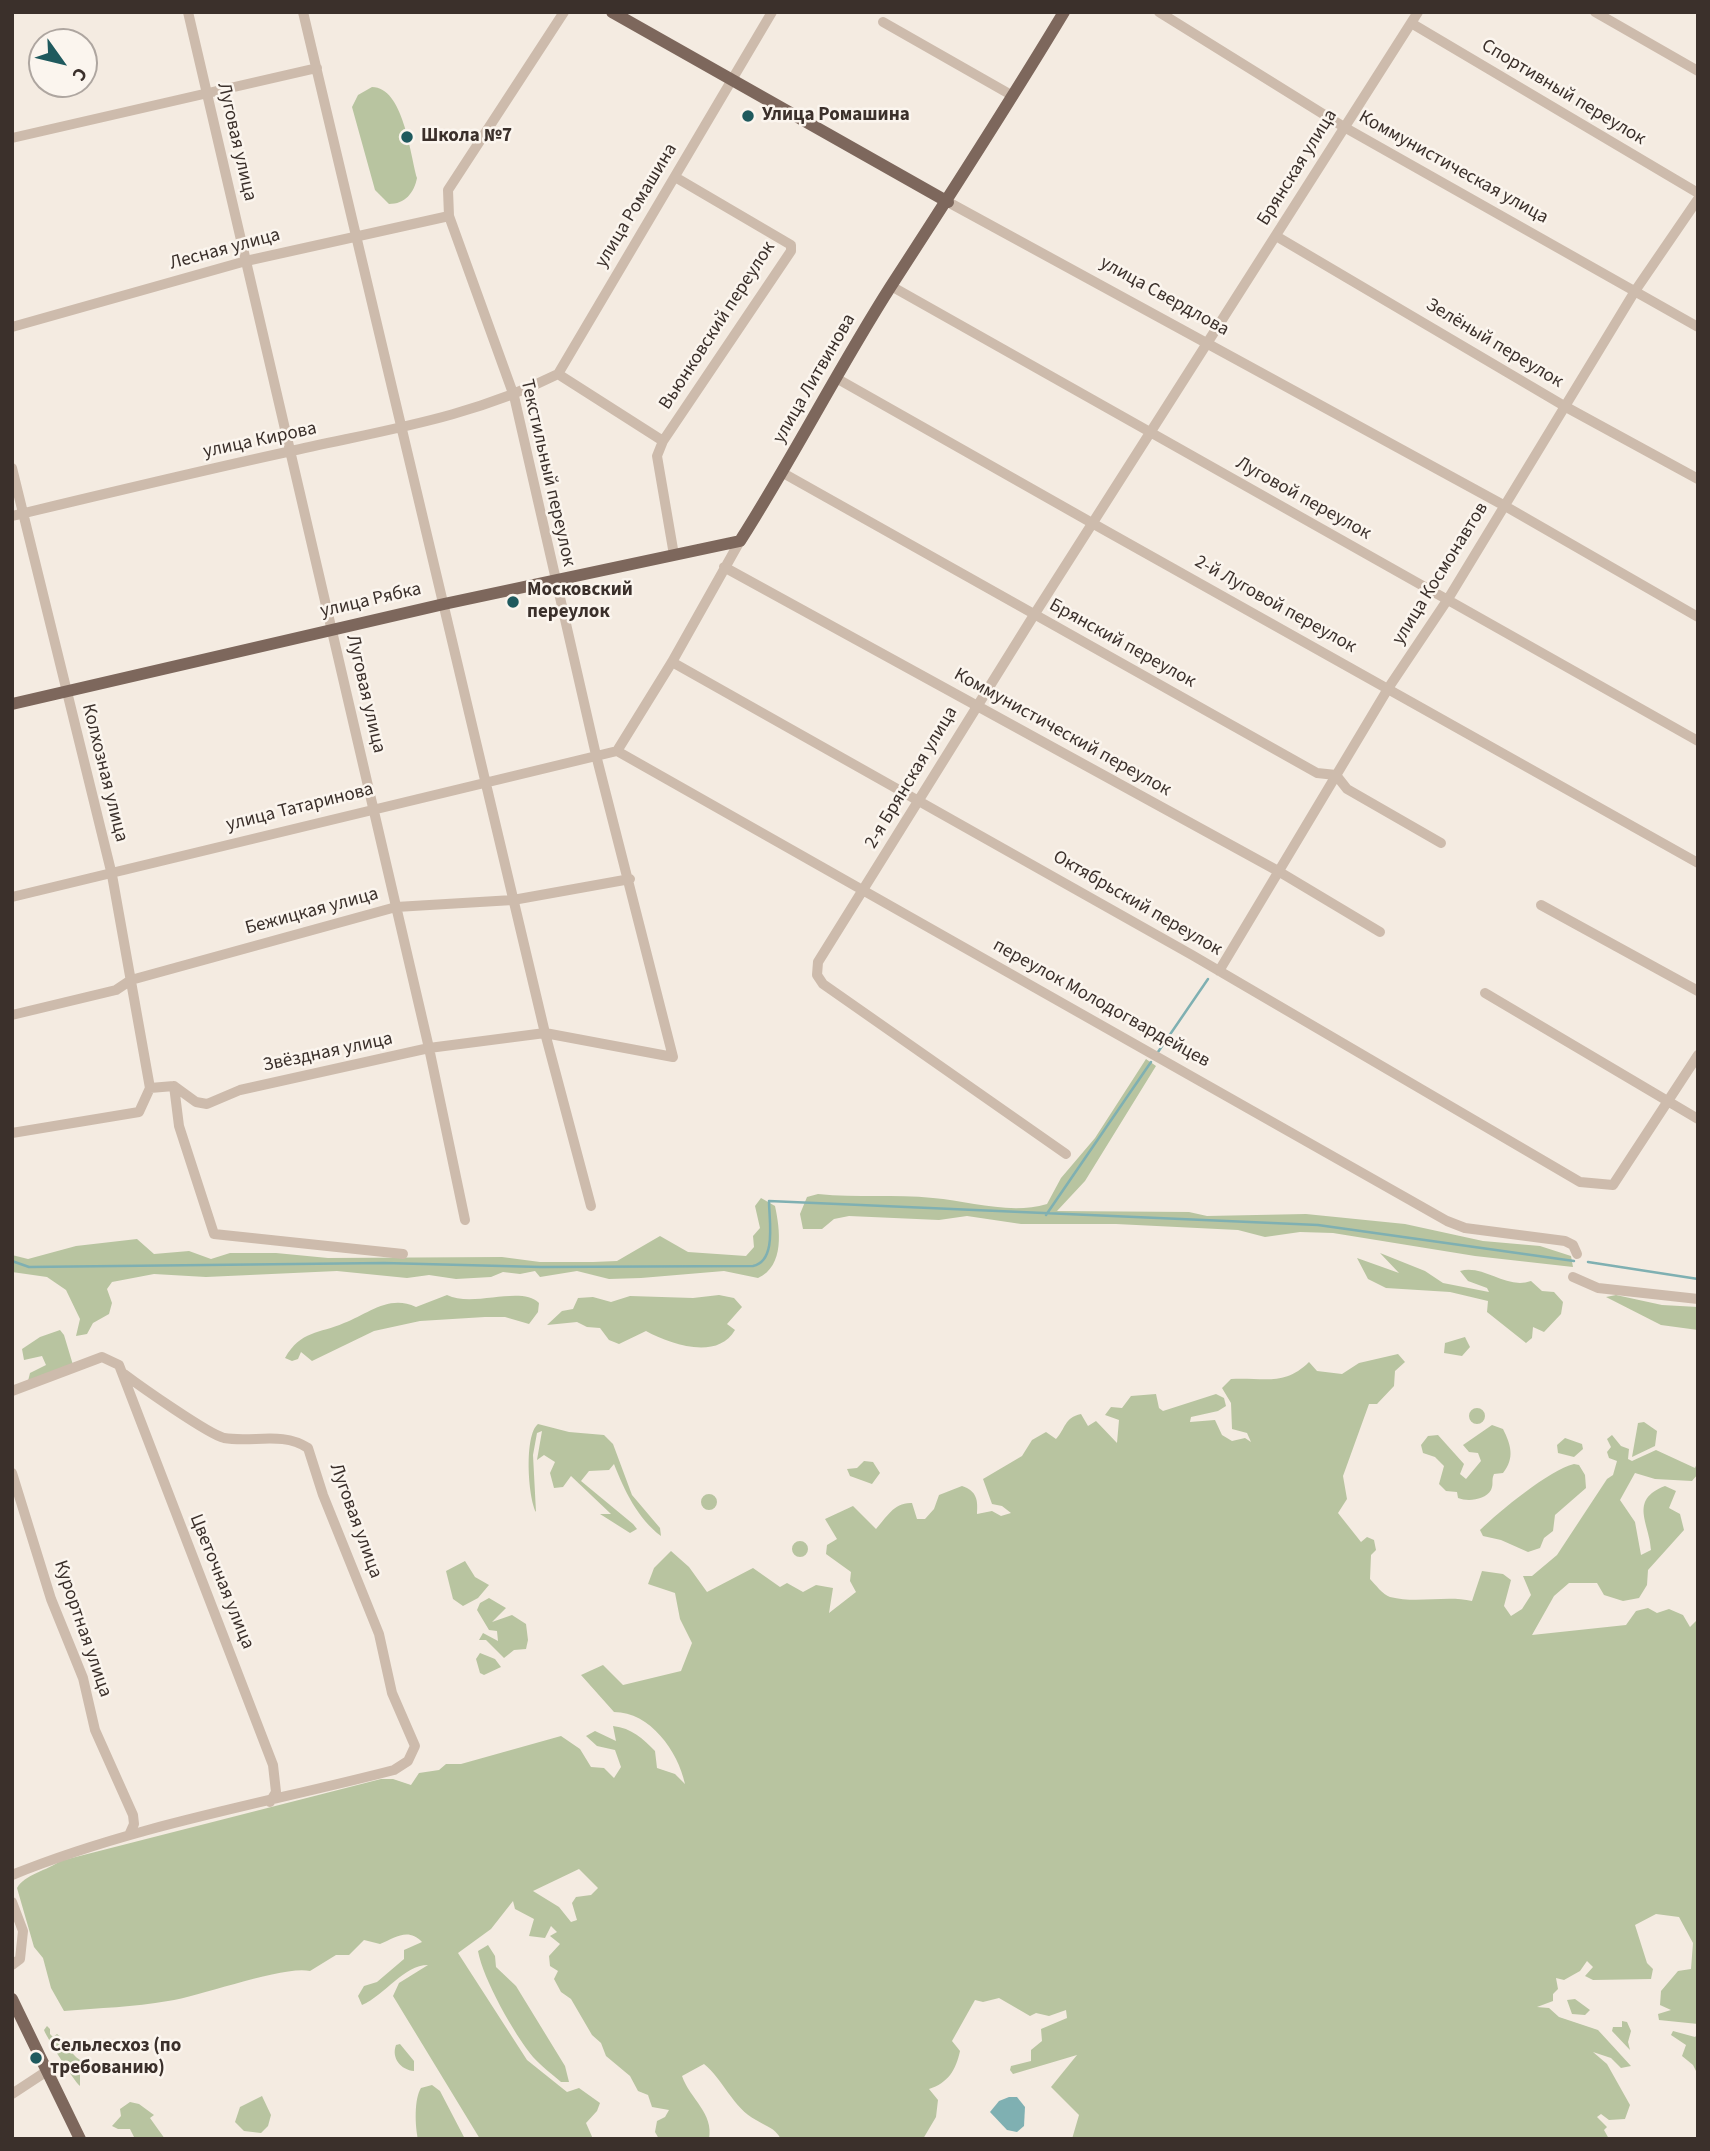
<!DOCTYPE html>
<html>
<head>
<meta charset="utf-8">
<style>
	body { margin:0 }
	#map { position:relative; width:1710px; height:2151px; overflow:hidden; background:#f4ebe1; font-family:"Source Sans 3",sans-serif }
	canvas { display:block }
	.frame { position:absolute; inset:0; border:14px solid #3b302b; pointer-events:none }
	.north { position:absolute; left:28px; top:28px; width:70px; height:70px; box-sizing:border-box; background:#fbf5ee; border:2px solid #aea6a0; border-radius:50%; rotate:124deg; font-size:19px; font-weight:700; line-height:28px; text-align:center; color:#3b302b }
	.north::after { content:''; display:block; margin:auto; width:24px; height:32px; background:#1f5a5e; clip-path:polygon(50% 0,100% 100%,50% 72%,0 100%) }
</style>
</head>
<body>
<div id="map">
<canvas width="1710" height="2151"></canvas>
<div class="frame"></div>
<div class="north">С</div>
</div>
<script>
const g = document.querySelector('canvas').getContext('2d');
g.lineJoin = 'round';
function fill(path, color) {
  g.fillStyle = color;
  g.fill(path, 'evenodd');
}
function stroke(path, color, width, dash) {
  g.strokeStyle = color;
  g.lineWidth = width;
  g.lineCap = dash ? 'butt' : 'round';
  g.setLineDash(dash || []);
  g.stroke(path);
}
function write(font, color, halo, rows, align = 'center') {
  g.font = font + ' "Source Sans 3",sans-serif';
  g.lineWidth = 5;
  g.setLineDash([]);
  g.textBaseline = 'middle';
  g.strokeStyle = halo;
  g.fillStyle = color;
  for (const [text, x, y, turn = 0] of rows) {
    g.save();
    g.translate(x, y);
    g.rotate((+turn || 0) * Math.PI / 180);
    g.textAlign = isNaN(turn) ? turn : align;
    if (halo) g.strokeText(text, 0, 0);
    g.fillText(text, 0, 0);
    g.restore();
  }
}
const green = new Path2D(`
	M372,87C403,87 410,153 417,178C414,193 405,204 389,204L375,190L352,107L358,95Z
	M1146,1059L1156,1066L1085,1181L1057,1211L1189,1212L1207,1216L1306,1214L1405,1224L1483,1241L1540,1246L1571,1256L1573,1267L1475,1256L1333,1233L1300,1232L1265,1237L1238,1230L1116,1224H1021L967,1216L939,1220L849,1216L834,1219L822,1229H803L800,1214L807,1197L818,1194C857,1198 895,1194 933,1198C970,1201 1010,1215 1047,1204L1061,1178L1095,1138Z
	M761,1198L775,1206C780,1229 785,1266 758,1278L724,1271L641,1278L609,1279L577,1271L540,1277L535,1271L520,1274L503,1272L491,1277L456,1279L429,1275L407,1278L337,1271L206,1277L154,1274L112,1282L107,1289L112,1303L109,1314L93,1323L87,1334L76,1336L80,1319L66,1290L47,1277L12,1272V1255L28,1259L76,1246L137,1239L154,1254L189,1251L211,1259L230,1253H276L328,1258L502,1257L540,1262H593L617,1261L660,1236L688,1252L746,1256L754,1247L753,1236L760,1228L755,1206Z
	M1380,1253L1425,1271L1443,1283L1489,1292L1487,1288L1468,1281L1460,1271C1484,1264 1506,1290 1531,1281L1542,1291L1554,1292L1563,1302L1561,1314L1544,1332L1533,1327L1532,1338L1526,1343L1487,1312L1488,1301L1450,1292L1386,1288L1368,1279L1357,1258L1399,1273Z
	M447,1295C473,1308 521,1285 539,1303L538,1312L529,1324L505,1317H485L420,1321L374,1331L312,1361L301,1352L298,1359L292,1361L285,1358C301,1330 319,1334 344,1323C368,1314 389,1294 416,1307Z
	M719,1295L734,1298L742,1307L727,1324L735,1330C717,1361 670,1344 646,1331L619,1344L609,1340L600,1328L587,1327L577,1322L547,1325L562,1311L573,1309L578,1298L593,1297L611,1302L630,1296L693,1298Z
	M1616,1295L1662,1305L1698,1307V1330L1661,1325L1606,1297Z
	M60,1330L64,1335L73,1365L28,1381L30,1373L46,1365L42,1356L24,1360L22,1349L40,1337Z
	M1465,1337L1470,1347L1462,1356L1444,1353L1445,1343Z
	M1398,1354L1405,1362L1395,1371L1394,1386L1377,1404H1369L1343,1476L1347,1499L1338,1513L1361,1542L1367,1537L1374,1540L1376,1550L1371,1555L1370,1579C1375,1584 1383,1595 1390,1597C1417,1604 1446,1595 1472,1601L1482,1571L1503,1574L1511,1580L1504,1606L1511,1616L1522,1609L1531,1595L1523,1576H1532L1557,1555L1607,1479L1613,1475L1617,1461L1609,1458L1607,1452L1611,1447L1607,1439L1612,1435L1621,1446L1629,1449L1628,1459L1632,1461L1656,1450L1695,1468L1698,1461V1474L1692,1481L1655,1479L1635,1473L1620,1500L1635,1522L1641,1555L1651,1550C1650,1524 1628,1500 1665,1486L1676,1491L1669,1508L1680,1514L1684,1530L1648,1570L1647,1585L1639,1598L1623,1601L1604,1595L1597,1583H1569L1554,1596L1532,1635L1626,1625L1636,1611L1648,1608L1657,1613L1669,1609L1683,1615L1690,1627L1698,1619V2024L1659,2020L1658,2014L1671,2010L1660,2005L1661,1991L1678,1971L1691,1969L1693,1943L1679,1917L1656,1914L1635,1925L1647,1963L1653,1969L1651,1979L1593,1980L1585,1976L1593,1967L1587,1961L1580,1971L1564,1980L1556,1978L1558,1989L1553,1994V2001L1537,2007L1549,2008L1559,2017L1598,2030L1631,2066L1621,2068L1611,2058L1593,2052L1607,2064L1630,2105L1625,2119L1609,2120L1601,2114L1597,2117L1607,2127L1604,2130L1609,2139H1072L1079,2115L1051,2087L1077,2055L1013,2074L1010,2070L1011,2066L1031,2061V2050L1042,2041L1041,2029L1067,2018L1066,2010L1049,2016L1036,2013L1030,2016L999,1998L983,2002L975,2000L952,2041L960,2051C956,2070 948,2083 929,2089L938,2100L936,2117L923,2139H781C774,2127 767,2127 756,2120C733,2108 723,2079 704,2064L682,2076C690,2099 714,2113 709,2139H659L655,2132L657,2121L665,2117L669,2110L652,2107L648,2095L638,2091L630,2076L606,2056L601,2043L592,2035L571,1999L561,1992L554,1979L558,1971L550,1966L549,1956L560,1944L550,1936L557,1932L551,1926L545,1938L529,1936L534,1919L515,1909L513,1901L491,1929L458,1953L527,2060L567,2092L579,2088L600,2103L597,2111L586,2123L593,2139H480L393,1996L399,1983L428,1965C404,1965 385,1995 362,2005L358,1996L364,1986L377,1982L404,1959V1950L422,1942C408,1927 395,1938 380,1944L364,1940L349,1955H336L310,1971C284,1965 202,1996 168,2001C134,2007 99,2008 64,2011L51,1988L43,1958L34,1947L17,1888C24,1875 48,1870 60,1861L381,1779H393L411,1785L419,1773L439,1770L446,1764H461L561,1736L580,1749L591,1767L604,1768L614,1778L621,1767L615,1750L597,1746L586,1736L595,1731L616,1741L613,1726C632,1728 643,1739 655,1751L657,1768L675,1774L685,1784C678,1751 650,1712 614,1712L581,1675L603,1665L623,1685L681,1671L692,1643L680,1619L675,1593L648,1584L654,1568L671,1551L689,1567L707,1592L753,1568L780,1587L787,1583L803,1592L816,1585L833,1588L829,1613L856,1592L850,1581L851,1572L826,1554L827,1545L837,1539L825,1519L853,1506L876,1529C887,1517 894,1502 912,1503L917,1519H925L934,1509L939,1495L962,1486C977,1491 978,1500 977,1514L992,1511L1001,1516L1011,1513L1002,1506L992,1504L983,1479L1022,1456L1032,1440L1046,1432L1056,1439C1066,1428 1064,1418 1081,1414L1088,1426L1096,1421L1117,1443L1119,1420L1105,1415L1111,1407L1122,1408L1131,1396L1156,1394L1159,1408L1163,1411L1216,1394L1224,1398L1226,1406L1218,1411L1191,1417L1190,1422L1215,1420L1222,1435L1232,1441L1245,1438L1251,1442L1247,1433L1232,1429L1231,1403L1222,1388L1231,1379C1263,1377 1284,1387 1309,1362L1317,1371L1342,1374L1359,1363ZM579,1869L598,1888L591,1895L576,1897L572,1903L577,1920L571,1922L559,1907L533,1891Z
	M1469 1416a8 8 0 1 1 16 0a8 8 0 1 1-16 0Z
	M1644,1422L1657,1431L1655,1446L1632,1457L1638,1423Z
	M538,1424L569,1432L604,1435L613,1444L632,1495L660,1528L661,1536C638,1519 624,1490 614,1464L609,1470L589,1471L581,1481L633,1524L637,1529L630,1533L600,1514H611L571,1476L563,1487L554,1488L550,1473L555,1462L544,1455L537,1460L542,1431L537,1433L533,1455L536,1512C528,1497 524,1435 538,1424Z
	M1492,1425L1503,1429C1511,1445 1515,1458 1503,1473L1494,1474C1491,1480 1494,1484 1491,1490C1485,1500 1468,1502 1458,1498L1457,1492L1446,1491L1439,1484L1444,1466L1435,1457L1423,1453L1421,1445L1428,1436L1438,1435L1464,1464L1460,1474L1466,1479L1481,1461L1478,1453L1469,1452L1463,1445Z
	M1565,1438L1582,1444L1583,1449L1574,1457L1558,1453L1557,1445Z
	M864,1461L873,1462L880,1473L872,1484L850,1476L847,1469L857,1468Z
	M1574,1464L1579,1465L1585,1475L1586,1488L1555,1515L1553,1531L1544,1538L1540,1548L1528,1552L1501,1540L1483,1536L1480,1530C1500,1511 1549,1470 1574,1464Z
	M701 1502a8 8 0 1 1 16 0a8 8 0 1 1-16 0Z
	M792 1549a8 8 0 1 1 16 0a8 8 0 1 1-16 0Z
	M465,1561L475,1577L489,1585L478,1598L463,1606L453,1599L446,1571Z
	M489,1598L506,1608L492,1622L512,1615L526,1624L528,1640L526,1649L514,1650L504,1658L486,1640H479L483,1633L498,1641L497,1631L489,1630L477,1610L480,1603Z
	M480,1653L495,1659L501,1667L484,1675L480,1673L476,1659Z
	M488,1945L495,1956L496,1967L516,1986L565,2066L569,2082H561C552,2074 541,2066 533,2057C514,2034 483,1979 478,1951Z
	M1575,1999L1590,2010L1585,2015L1572,2014L1567,2000Z
	M1622,2021L1627,2022L1631,2031L1628,2042L1630,2050L1612,2031L1613,2027H1622Z
	M47,2026L50,2029V2034L53,2037L57,2034C67,2041 69,2053 80,2060V2086C73,2080 47,2038 44,2030Z
	M1673,2031L1695,2037L1698,2034V2075L1693,2065L1682,2056L1686,2045L1671,2035Z
	M400,2044L414,2061V2071C401,2070 391,2058 396,2045Z
	M432,2085L440,2091L465,2139H418C415,2126 414,2099 421,2088Z
	M262,2096L271,2115L268,2126L261,2133L244,2131L235,2122L240,2107Z
	M130,2102L139,2104L154,2115L150,2118L165,2139H135L130,2129H118L112,2126L121,2116L120,2109Z`);
const water = new Path2D(`
	M1009,2097H1017L1025,2107L1024,2126L1017,2132L1007,2130L990,2112L999,2101Z`);
const stream = new Path2D(`
	M1158,1052L1208,979
	M1046,1215L1151,1062
	M12,1261L29,1267L384,1263L541,1267L753,1266C777,1261 769,1220 769,1201L1318,1225L1574,1261
	M1588,1262L1698,1279`);
const minor = new Path2D(`
	M188,12L429,1048L465,1220
	M303,12L545,1033L591,1206
	M1159,12L1344,127L1698,327
	M1595,12L1698,71
	M883,22L1013,96
	M1411,23L1698,193
	M12,138L317,68
	M948,202L1505,506L1698,617
	M1276,236L1566,407L1698,479
	M891,286L1698,741
	M12,327L246,261L449,216
	M558,374L663,441
	M836,378C1122,542 1411,700 1698,863
	M12,468L112,875L150,1088
	M783,473L1317,773L1336,775L1347,789L1441,843
	M12,516C104,494 195,472 287,452C383,430 468,419 558,374L772,12
	M674,555L657,456L663,441L791,251V245L675,177
	M724,567L1278,871L1380,932
	M672,662L1192,955L1580,1182L1613,1185L1698,1055
	M617,751L1447,1221L1465,1228L1565,1241L1573,1245L1577,1254
	M12,897L617,751L672,662L740,541
	M1541,905L1698,991
	M1219,971L1389,687L1448,599L1635,291L1698,199
	M1485,993L1698,1119
	M12,1015L116,990L131,980L396,907L513,900L630,879
	M174,1086L179,1126L214,1234L403,1254
	M12,1133L139,1112L150,1088L174,1086L196,1102L207,1104L240,1090L429,1048L545,1033L673,1057L596,755L514,396L449,216L448,190L564,12
	M1066,1154L823,984L817,975L818,962L1034,615L1418,12
	M1573,1277L1598,1288L1698,1299
	M12,1391L102,1357L119,1365L273,1765L276,1792L270,1802
	M12,1473L51,1599L83,1678L95,1730L133,1815L134,1824L130,1833
	M12,1875C135,1825 267,1803 394,1770L408,1761L415,1746L392,1693L379,1634L323,1495L308,1448C282,1431 253,1443 224,1438C208,1434 140,1386 124,1374
	M12,1902L23,1931L20,1959L12,1965
	M12,2094L47,2071`);
const major = new Path2D(`
	M612,12L948,202
	M12,704L444,604L740,541C793,458 838,369 891,286C950,195 1008,105 1064,12
	M12,1999L80,2139`);
const markers = [
	[748,116,7,"#1f5a5e"],
	[407,137,7,"#1f5a5e"],
	[513,602,7,"#1f5a5e"],
	[36,2058,7,"#1f5a5e"]
];
const streetNames = [
	["Спортивный переулок",1563,93,31],
	["Луговая улица",236,142,77],
	["Брянская улица",1298,168,-58],
	["Коммунистическая улица",1453,168,29],
	["улица Ромашина",637,206,-59],
	["Лесная улица",225,250,-15],
	["улица Свердлова",1164,297,29],
	["Вьюнковский переулок",718,326,-57],
	["Зелёный переулок",1494,344,31],
	["улица Литвинова",815,379,-60],
	["улица Кирова",260,441,-12],
	["Текстильный переулок",547,473,77],
	["Луговой переулок",1303,499,29],
	["улица Космонавтов",1441,574,-58],
	["улица Рябка",371,601,-13],
	["2-й Луговой переулок",1275,605,29],
	["Брянский переулок",1122,644,29],
	["Луговая улица",365,694,77],
	["Коммунистический переулок",1062,733,29],
	["Колхозная улица",104,773,76],
	["2-я Брянская улица",912,778,-59],
	["улица Татаринова",300,808,-14],
	["Октябрьский переулок",1137,904,30],
	["Бежицкая улица",312,912,-15],
	["переулок Молодогвардейцев",1101,1004,29],
	["Звёздная улица",328,1053,-12],
	["Луговая улица",355,1521,70],
	["Цветочная улица",221,1582,68],
	["Курортная улица",82,1629,71]
];
const poiNames = [
	["Улица Ромашина",762,116],
	["Школа №7",421,137],
	["Московский",527,591],
	["переулок",527,613],
	["Сельлесхоз (по",50,2047],
	["требованию)",50,2069]
];
fill(green, '#b8c4a0');
fill(water, '#7fb0b2');
stroke(stream, '#7fb0b2', 2.5);
stroke(minor, '#cdbbac', 10);
stroke(major, '#7d675c', 12);
for (const [x, y, r, color] of markers) {
  const dot = new Path2D();
  dot.arc(x, y, r, 0, 2 * Math.PI);
  g.fillStyle = color;
  g.fill(dot);
  stroke(dot, '#fbf5ee', 2.5);
}
write('19px', '#3b302b', '#fbf5ee', streetNames);
write('bold 19px', '#3b302b', '#fbf5ee', poiNames, 'left');
</script>
</body>
</html>
